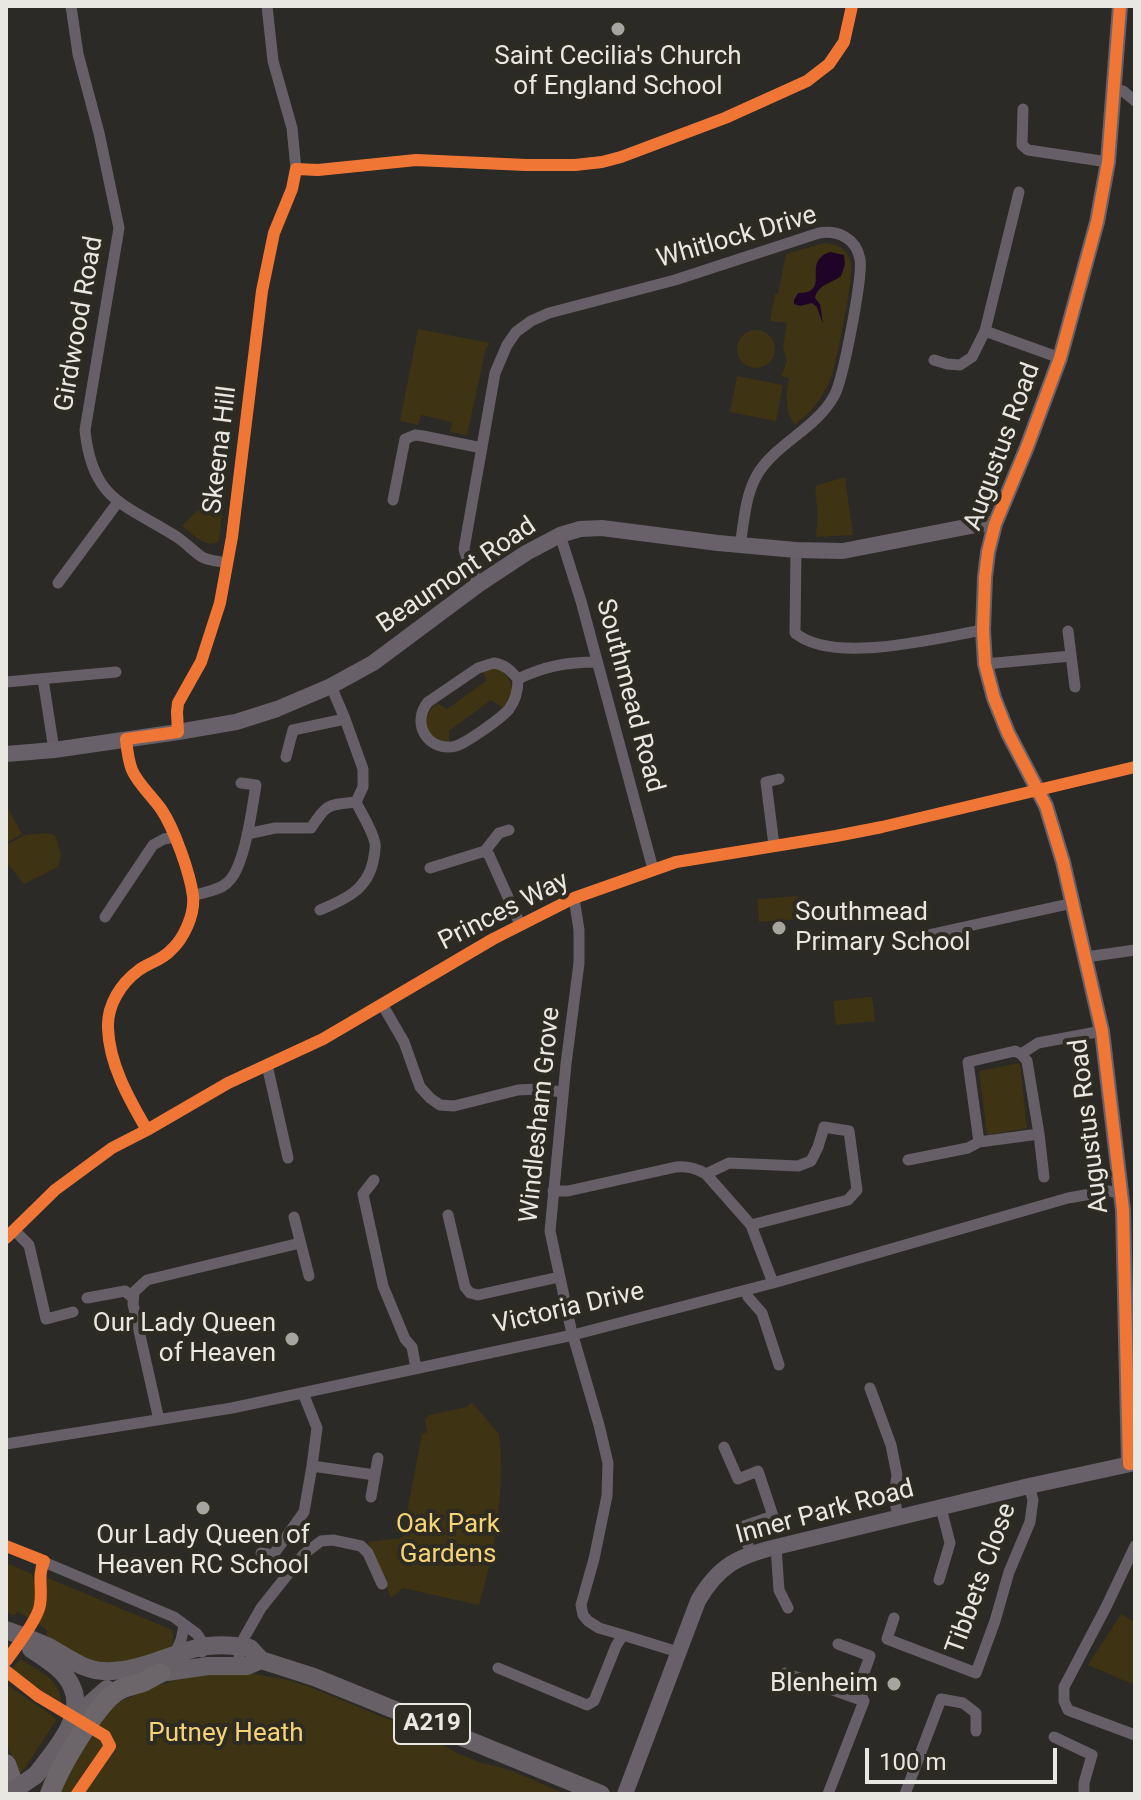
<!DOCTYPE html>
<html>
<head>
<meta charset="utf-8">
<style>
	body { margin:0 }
	#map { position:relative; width:1141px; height:1800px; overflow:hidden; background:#2b2a26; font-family:Roboto,sans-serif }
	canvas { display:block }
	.frame { position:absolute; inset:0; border:8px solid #e9e7e2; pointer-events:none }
	.scale { position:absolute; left:865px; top:1748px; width:192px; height:36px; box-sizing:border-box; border:4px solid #e9e7e2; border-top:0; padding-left:10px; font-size:24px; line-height:28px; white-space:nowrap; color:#e9e7e2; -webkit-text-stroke:6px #2e2b23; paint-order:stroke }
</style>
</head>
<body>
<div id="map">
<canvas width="1141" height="1800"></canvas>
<div class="frame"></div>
<div class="scale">100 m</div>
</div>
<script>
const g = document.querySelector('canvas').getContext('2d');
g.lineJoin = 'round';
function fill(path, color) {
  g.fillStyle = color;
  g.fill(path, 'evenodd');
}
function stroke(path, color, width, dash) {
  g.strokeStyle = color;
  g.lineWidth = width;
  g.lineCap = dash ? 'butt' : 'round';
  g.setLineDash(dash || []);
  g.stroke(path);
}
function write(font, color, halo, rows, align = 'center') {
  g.font = font + ' Roboto,sans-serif';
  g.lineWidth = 8;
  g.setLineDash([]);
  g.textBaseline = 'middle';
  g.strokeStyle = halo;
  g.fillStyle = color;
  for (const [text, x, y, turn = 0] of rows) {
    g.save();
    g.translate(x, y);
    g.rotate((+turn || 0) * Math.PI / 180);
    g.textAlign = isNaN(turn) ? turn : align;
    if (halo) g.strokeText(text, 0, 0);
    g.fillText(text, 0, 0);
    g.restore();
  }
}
const green = new Path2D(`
	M824,243C838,244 848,249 851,264C854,277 837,358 832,375C830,381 827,387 824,392C817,406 807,414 795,425C784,410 786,396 789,378L781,376L787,361L783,347L787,323L770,321L775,294H778L786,254Z
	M418,329L490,343L486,348L467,435L450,432L452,422L421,415L418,425L400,421Z
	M737 349a19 19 0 1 1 38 0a19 19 0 1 1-38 0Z
	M737,376L783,385L776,421L730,412Z
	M845,477L853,535L816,537L818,515L815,486Z
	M226,482L219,541C205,550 194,534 182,526Z
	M493,667C506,672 510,678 513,691L503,708L491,700L449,731V743C426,740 418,718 437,703L447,709L487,680L481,669Z
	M6,805L22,834L6,843Z
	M46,833L55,835L61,855L58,867L24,884L6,862V845L25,835Z
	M798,896L800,919L759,922L757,899Z
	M872,997L875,1021L836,1025L833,1001Z
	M1020,1063L1027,1128L987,1135L979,1071Z
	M472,1402L499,1434L501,1454L500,1498L493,1552L479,1605L403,1588L391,1598L368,1542L402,1538L422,1434L427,1432L425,1420L429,1415L467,1407Z
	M6,1563L32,1574C37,1590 41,1605 31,1620L18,1611L14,1616L6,1611Z
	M41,1575L172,1630C177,1642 170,1649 160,1654L92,1667L47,1636V1630L35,1622C44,1606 44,1594 41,1575Z
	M1121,1614L1135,1622V1685L1088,1665Z
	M20,1659C41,1672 60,1678 62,1705L14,1672L12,1669Z
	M212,1673L254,1674L288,1680L310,1687L426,1735L455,1752L478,1762L510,1770L565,1794H54L110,1701L129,1698L147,1689L192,1675Z
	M6,1684L57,1719L25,1768L19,1774L6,1742Z`);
const water = new Path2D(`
	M830,252L844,255L845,264L841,276C831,284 818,284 815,298L820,304L823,324L817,307L812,303L800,306L794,304V300L798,293C833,293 800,262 830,252Z`);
const street = new Path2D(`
	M71,6L78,54L99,133L119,228L85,430C92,501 125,504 177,537C186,543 193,551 202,557C209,561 219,561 227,563
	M1114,90L1123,91L1135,101
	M1023,109L1022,145L1028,150L1108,162
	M296,169L318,170L416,160L526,165H575L602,162L621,157L725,118L807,81L829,64L844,42L852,6
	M985,331L1060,358
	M934,360L947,364L960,365L972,357L985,331L1019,192
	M393,500L405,439L415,435L423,436L482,448
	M560,535L581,601L653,869
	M796,550L795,633C834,665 936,638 983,630
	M58,583L118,502
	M479,584L469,565L464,549L495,373L507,345L516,332L531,321L549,313L675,280L819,233C838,230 856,238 860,259C863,276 843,381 834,396C817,428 775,444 757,475C745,496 744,522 740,546
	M1068,631L1075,687
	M494,663C506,665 511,671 518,679C518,691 516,700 509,709C502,718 466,743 456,746C429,753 410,724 428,702L478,668Z
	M985,664L1071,656
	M43,679L54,750
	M518,679C545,666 567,662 597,662
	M6,682L116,672
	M178,732L177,712L178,703L201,662L220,603L232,537L262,291L274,233L292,189L296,169L292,128L273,61L267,6
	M126,739C127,749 128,760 132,770C138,784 152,796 161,809C174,828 190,873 193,896C195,914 184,939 170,951C162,960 148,963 139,970C121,983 107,1005 108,1028C109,1064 129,1099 147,1130
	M286,757L293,730L345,719
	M509,830L499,833L485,851L489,855L520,924
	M247,834L275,828H311C327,803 328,805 356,802
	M774,845L766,782L779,779
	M430,868L485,851
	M193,896C204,892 219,891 228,882C245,867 252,808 256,785L241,783
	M320,910C344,900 367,890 373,862C374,856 376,848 375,843C372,829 362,815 356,802L363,787V769L345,719L331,686
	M105,917L153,845L164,839L174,837
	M919,937L1073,903
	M1086,957L1135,950
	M382,1004L404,1042L420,1087L430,1098L440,1105L454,1106L518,1090L538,1089L563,1092
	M267,1065L288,1158
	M1039,1134L1044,1177
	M979,1142L1039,1134L1027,1061L1021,1054
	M908,1160L968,1148L979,1142L968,1062L1015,1051L1021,1054L1038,1043L1102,1031
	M706,1174L729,1163L798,1166L811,1161L818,1147L824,1127L849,1131L857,1190L848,1200L751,1225
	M374,1180L363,1194L383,1286L405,1339L412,1347L416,1368
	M553,1191H568L676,1167C688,1166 696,1168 706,1174L751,1225L773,1283
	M448,1215L465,1287L470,1293L478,1295L559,1277
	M294,1217L309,1276
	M14,1230L29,1245L46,1319L73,1312
	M6,1238L55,1190L112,1148L147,1130L228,1083L323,1039L493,939L574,898L676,862L836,836L882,827L1135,767
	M746,1290L748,1297L762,1313L779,1365
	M87,1298L125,1291L133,1298
	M870,1388L891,1445L897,1475L894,1496L898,1517
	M159,1420L133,1304L134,1292L147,1280L300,1243
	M6,1444L232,1408L573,1335L773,1283L1068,1198L1108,1191L1121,1193
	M724,1447L738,1479L758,1471L773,1516L744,1526L742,1534L752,1553
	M312,1466L375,1475
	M371,1497L378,1458
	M6,1546L174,1617L197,1634L203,1643L202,1652
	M1135,1546L1106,1607L1064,1687V1701L1068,1710L1135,1735
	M776,1547L779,1590L788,1608
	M261,1553L273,1555L304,1512L312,1466L317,1428L303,1393
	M939,1580L950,1543L941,1508
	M894,1618L887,1639L976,1673L995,1621L1009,1572L1030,1522L1033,1500L1029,1486
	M623,1635L678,1652
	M838,1644L870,1656L858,1689L864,1701
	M174,1655L181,1640L184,1626
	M237,1665L244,1638L261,1608L304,1554L321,1541L333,1540L361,1546L368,1553L382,1584
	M498,1668L587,1705L594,1701L616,1646L623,1635L599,1628L588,1621L583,1615L581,1605L594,1559L607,1496L608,1463L599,1425L571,1329L550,1231L566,1064L579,963V930L574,898
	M785,1673L864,1701L828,1794
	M1054,1737L1092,1755L1084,1783V1794
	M905,1794L941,1699L963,1703L976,1713V1731`);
const secondary = new Path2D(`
	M1120,6L1108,162L1097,222L1060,358L1027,447L995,524L988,552L985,577L983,630L985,664L994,698L1008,733L1046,806L1063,862L1102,1031L1123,1210L1129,1464
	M6,754L54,750L178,732L236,722L277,709L331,686L373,663L479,584L526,553L560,535L580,529L602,528L718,543L796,550L843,551L981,524H995
	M625,1794L698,1601C718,1566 738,1556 776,1547L1029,1486L1135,1463`);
const primary = new Path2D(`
	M6,1630C20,1635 33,1640 47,1646C66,1656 82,1670 104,1671C137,1673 169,1654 201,1647C217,1644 234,1645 250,1648L261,1660
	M31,1649C46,1659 65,1670 72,1687C86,1718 53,1752 36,1775
	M261,1660L314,1677L601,1794
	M146,1675L208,1666H247L261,1660
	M73,1719L107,1689`);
const highway = new Path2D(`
	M6,1764L17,1794
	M50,1794C58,1770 97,1702 119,1690C126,1686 135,1685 143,1682C149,1679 154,1676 160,1673`);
const primaryBridge = new Path2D(`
	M6,1791L14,1790L36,1775`);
const cycleway = new Path2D(`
	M1120,6L1108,162L1097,222L1060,358L1027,447L995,524L988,552L985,577L983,630L985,664L994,698L1008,733L1046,806L1063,862L1102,1031L1123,1210L1129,1464L1135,1463
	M147,1130C129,1099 109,1064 108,1028C107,1005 121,983 139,970C148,963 162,960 170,951C184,939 195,914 193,896C190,873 174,828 161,809C152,796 138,784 132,770C128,760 127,749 126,739L178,732L177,712L178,703L201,662L220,603L232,537L262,291L274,233L292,189L296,169L318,170L416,160L526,165H575L602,162L621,157L725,118L807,81L829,64L844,42L852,6
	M6,1238L55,1190L112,1148L147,1130L228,1083L323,1039L493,939L574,898L676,862L836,836L882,827L1135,767
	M6,1546L44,1561C37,1577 43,1588 40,1605C38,1619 15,1649 6,1661
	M6,1671L38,1696L105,1736L110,1746L77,1794`);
const markers = [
	[618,29,8,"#a6a5a0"],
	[779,928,8,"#a6a5a0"],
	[292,1339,8,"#a6a5a0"],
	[203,1508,8,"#a6a5a0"],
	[894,1684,8,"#a6a5a0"]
];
const shields = [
	[432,1724,76]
];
const shieldNames = [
	["A219",432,1724]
];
const poiNames = [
	["Saint Cecilia's Church",618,57],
	["of England School",618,87],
	["Southmead",795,913,"left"],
	["Primary School",795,943,"left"],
	["Our Lady Queen",276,1324,"right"],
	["of Heaven",276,1354,"right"],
	["Our Lady Queen of",203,1536],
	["Heaven RC School",203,1566],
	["Blenheim",878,1684,"right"]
];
const streetNames = [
	["Whitlock Drive",737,238,-16],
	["Girdwood Road",80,324,-80],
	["Augustus Road",1003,447,-70],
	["Skeena Hill",221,450,-83],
	["Beaumont Road",457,576,-34],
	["Southmead Road",629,696,75],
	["Princes Way",504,912,-27],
	["Windlesham Grove",541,1115,-84],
	["Augustus Road",1090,1126,-97],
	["Victoria Drive",569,1309,-13],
	["Inner Park Road",825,1513,-15],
	["Tibbets Close",982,1579,-70]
];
const parkNames = [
	["Oak Park",448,1525],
	["Gardens",448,1555],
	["Putney Heath",226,1734]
];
fill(green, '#3e3312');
fill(water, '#1f0428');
stroke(street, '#675f67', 11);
stroke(secondary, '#69616a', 16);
stroke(primary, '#676067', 18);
stroke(highway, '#6c666b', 20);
stroke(primaryBridge, '#676067', 18);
stroke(cycleway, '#f07635', 12);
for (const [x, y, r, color] of markers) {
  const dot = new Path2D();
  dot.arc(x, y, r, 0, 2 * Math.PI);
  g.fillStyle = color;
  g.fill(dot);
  stroke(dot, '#2e2b23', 3);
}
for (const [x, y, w] of shields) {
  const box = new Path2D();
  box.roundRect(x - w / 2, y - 20, w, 40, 6);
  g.fillStyle = '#2e2b23';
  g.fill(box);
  stroke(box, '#e9e7e2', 2);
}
write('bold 24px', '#e9e7e2', null, shieldNames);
write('26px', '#e9e7e2', '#2e2b23', poiNames);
write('26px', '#e9e7e2', '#2e2b23', streetNames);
write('26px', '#f5d476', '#2e2b23', parkNames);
</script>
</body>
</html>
